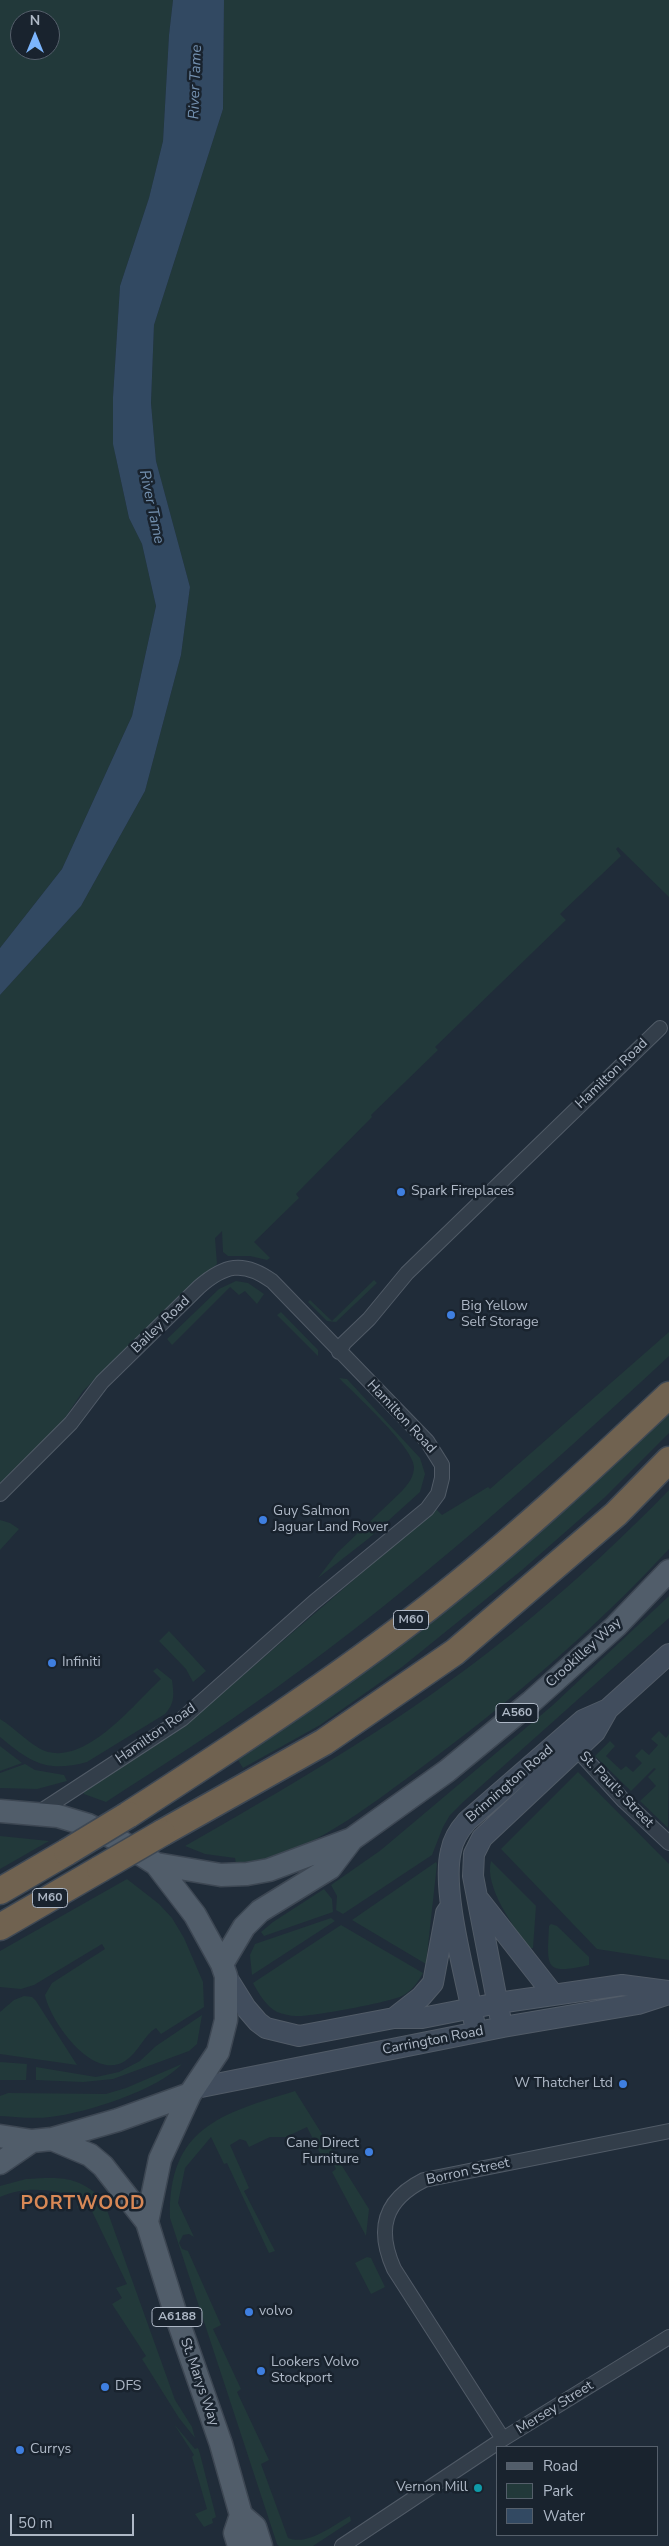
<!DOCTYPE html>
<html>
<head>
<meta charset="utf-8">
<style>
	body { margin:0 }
	#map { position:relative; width:669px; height:2546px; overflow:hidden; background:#202c39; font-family:"Nunito Sans",sans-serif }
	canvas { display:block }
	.legend { position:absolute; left:496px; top:2446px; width:162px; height:90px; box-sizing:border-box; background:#19232e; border:1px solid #555f6b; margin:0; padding:6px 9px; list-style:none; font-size:15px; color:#aeb8c6 }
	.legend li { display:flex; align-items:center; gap:10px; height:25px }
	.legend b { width:25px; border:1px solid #555f6b }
	.north { position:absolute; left:10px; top:10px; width:50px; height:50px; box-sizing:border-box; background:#19232e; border:1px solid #555f6b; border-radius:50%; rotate:0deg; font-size:14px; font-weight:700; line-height:20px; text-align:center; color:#aeb8c6 }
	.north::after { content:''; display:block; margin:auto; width:18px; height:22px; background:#7cb5fd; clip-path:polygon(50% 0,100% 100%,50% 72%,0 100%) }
	.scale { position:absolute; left:10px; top:2514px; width:124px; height:22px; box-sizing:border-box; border:2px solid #aeb8c6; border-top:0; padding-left:6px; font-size:15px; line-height:18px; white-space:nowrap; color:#aeb8c6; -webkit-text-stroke:4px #19232e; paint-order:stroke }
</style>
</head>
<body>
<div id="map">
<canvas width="669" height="2546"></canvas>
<ul class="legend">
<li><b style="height:6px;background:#515d6a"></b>Road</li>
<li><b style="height:14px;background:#22393a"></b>Park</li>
<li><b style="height:14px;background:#324962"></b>Water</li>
</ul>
<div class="north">N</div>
<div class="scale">50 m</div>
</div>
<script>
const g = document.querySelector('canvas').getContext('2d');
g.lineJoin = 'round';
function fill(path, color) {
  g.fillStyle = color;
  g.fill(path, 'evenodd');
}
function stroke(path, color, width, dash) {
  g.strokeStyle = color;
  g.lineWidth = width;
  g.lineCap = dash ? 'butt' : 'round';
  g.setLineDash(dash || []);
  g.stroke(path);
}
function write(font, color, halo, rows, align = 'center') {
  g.font = font + ' "Nunito Sans",sans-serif';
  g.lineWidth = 5;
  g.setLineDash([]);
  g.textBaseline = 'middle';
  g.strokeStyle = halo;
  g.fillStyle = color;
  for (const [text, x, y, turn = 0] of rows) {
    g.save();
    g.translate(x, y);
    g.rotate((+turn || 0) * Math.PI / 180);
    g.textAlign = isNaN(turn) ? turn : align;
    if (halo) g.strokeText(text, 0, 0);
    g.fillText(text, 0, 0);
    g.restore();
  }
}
const green = new Path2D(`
	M0,0H173L169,35L163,141L149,198L120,286L113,397L115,453L129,518L142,544L156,606L132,716L62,869L0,948ZM20,20H50V50H20Z
	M224,0H669V897L618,847L616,849L621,856L560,914L566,920L435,1047L438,1050L371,1115L372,1117L296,1194L299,1198L254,1242L270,1258L267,1260L250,1256H228L223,1252L222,1231L215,1238L217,1264L191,1286L83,1391L61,1424L0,1484V995L81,906L145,791L181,655L190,587L156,461L151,403L154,325L223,109Z
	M374,1280L377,1283L336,1322L327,1321L308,1302L310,1300L332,1321Z
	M236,1281L248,1283L264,1294L257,1304L245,1291L239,1295L230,1287L172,1345L167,1339L219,1289Z
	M281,1312L318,1350V1356L277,1315Z
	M669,1332V1356C543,1473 415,1588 276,1688C221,1728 163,1765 106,1802L84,1794L82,1791L184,1726L436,1509L442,1515L488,1487L490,1489Z
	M339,1378L347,1379L420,1458L425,1474L420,1492L368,1539L318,1578L337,1553L402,1491C408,1484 414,1477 414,1467C414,1448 355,1394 339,1378Z
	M669,1412V1433L604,1498L522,1570L402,1667L320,1725L243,1768L238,1760L289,1724Z
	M669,1490V1549C594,1630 510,1702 422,1767C379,1799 317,1847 266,1860C256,1863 245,1863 236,1865L235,1858L205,1854L185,1846C248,1810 310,1774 371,1735C479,1666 580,1582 669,1490Z
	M0,1520L10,1523L19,1529L0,1550Z
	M669,1596V1618L462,1803L450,1815L443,1827L432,1855L349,1910L343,1914L336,1910L337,1896L331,1885L381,1850L553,1705Z
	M169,1631L206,1671L193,1682L186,1669L159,1641Z
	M157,1668L172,1680C174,1695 175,1703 165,1714L87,1762C46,1773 30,1762 0,1737V1719C14,1727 33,1748 48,1752C89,1762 134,1704 161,1679L153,1671Z
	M659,1731L666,1738L669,1734L668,1828L640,1801L656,1786L648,1777L656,1769L654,1768L631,1791L595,1756L610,1741L615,1746L606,1756L621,1770L626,1766L633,1772L642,1763L635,1756L642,1749L649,1755L658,1745L651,1739Z
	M0,1746L22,1763L0,1771Z
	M25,1764L35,1770L64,1775L67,1781L37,1789L0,1788V1773Z
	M578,1772L669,1864V1960L597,1949L501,1849Z
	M0,1836L49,1841L0,1869Z
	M491,1861L536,1906L533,1948H529C514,1927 484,1887 491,1861Z
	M436,1862L437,1864L426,1964L352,1920Z
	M127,1879L159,1904L172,1918L184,1938L203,1982L204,2007L161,2034L156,2028C144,2035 138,2053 125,2061C93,2082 50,2021 45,1995L52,1983L105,1949L102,1944L34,1985L21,1989L0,1987V1951Z
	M324,1889L332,1899L333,1912L264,1936L261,1932L273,1922Z
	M331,1918L335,1921L252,1975L250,1955L255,1944Z
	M551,1924L557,1926L589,1957V1965C544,1975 547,1968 549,1926Z
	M341,1925L423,1973C418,1982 412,1991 402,1996C390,2002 311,2017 296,2016C290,2016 283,2014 277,2012C266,2006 259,1994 253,1983Z
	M24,1996L32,1997L36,2001L77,2065L0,2054V2012L14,2000Z
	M202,2015L197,2044L189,2051L113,2079L83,2082L36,2080V2067L96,2077L119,2072L140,2061L156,2046Z
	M0,2062L27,2064L26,2080H0Z
	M182,2064C158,2090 86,2113 50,2117C34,2119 17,2117 0,2116V2096L8,2093L106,2094L126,2088Z
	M295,2091L369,2209L366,2236L332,2172L336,2169L328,2153L321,2155L307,2127L286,2137H270L249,2147L246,2141L240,2139L230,2145L249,2188L244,2191L275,2251L269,2253L227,2163L224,2164L211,2137L185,2168L178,2203L194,2237L189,2234L183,2235L179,2243L182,2249L188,2251L221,2325L213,2329L241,2389L237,2392L269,2460L261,2464L288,2538C308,2546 332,2526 350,2516L351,2521L313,2546H279L277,2544L170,2218C168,2128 220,2114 295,2091Z
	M26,2179C60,2177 76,2175 103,2199L175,2400L192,2427L195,2438L179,2418L142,2359L146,2356L112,2304L122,2298L116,2288L127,2284L88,2203L77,2208L80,2197C53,2190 26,2185 0,2197V2186Z
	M367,2257L371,2258L385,2287L371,2294L355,2263Z
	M174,2424L195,2449L198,2448L200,2454L216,2517L212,2519L213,2523L204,2527L195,2514L207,2509L192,2457L194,2455Z`);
const water = new Path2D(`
	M173,0H224L223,109L154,325L151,403L156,461L190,587L181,655L145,791L81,906L0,995V948L62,869L132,716L156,606L142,544L129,518L113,444V397L120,286L149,198L163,141L169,35Z`);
const street = new Path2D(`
	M339,1352L344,1343L369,1319L407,1273L660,1028
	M0,1494L71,1423L102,1382L199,1287C224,1265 243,1260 272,1281L427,1441L442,1465V1478L438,1494L427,1509L314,1602L182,1719L38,1813
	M572,1744L624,1801L669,1843
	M503,2439L394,2269C376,2229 384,2200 424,2180L669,2131
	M342,2546L503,2439L669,2337`);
const secondary = new Path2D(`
	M480,1901L553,1994
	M226,1976L246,2008L258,2022L266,2028L299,2036L394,2018H422L498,2003L622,1985L669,1991
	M500,2016L473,1876L474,1854L482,1838L595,1732L608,1709L669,1654
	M394,2018L421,1997L433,1983L446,1913L451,1906
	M474,2021C466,1977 441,1891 451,1851C453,1839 459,1830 467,1821L583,1720L608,1709
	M196,2088L503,2027L638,2004L669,1994`);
const primary = new Path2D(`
	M0,1811L58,1816L88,1825L120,1841L156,1864L195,1915L222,1964L226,1976V2020L218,2052L190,2094L118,2120L52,2139L32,2141L0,2136
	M156,1864L221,1875L247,1874L269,1870L352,1839L447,1771L531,1702L616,1626L669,1571
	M222,1964L244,1927L260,1911L330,1868L352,1839
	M52,2139L90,2155L103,2166L147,2222L175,2312L221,2444L241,2515L235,2533L239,2546
	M0,2163L32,2141
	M147,2222L160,2159L190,2094
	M241,2515L255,2527L261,2546`);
const highway = new Path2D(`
	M128,1815C230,1749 333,1682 429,1607C513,1541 592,1468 669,1395
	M162,1833L324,1742L455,1652L616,1514L669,1460
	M0,1891L67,1852
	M0,1927L100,1869`);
const highwayBridge = new Path2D(`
	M67,1852L128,1815
	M100,1869L162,1833`);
const markers = [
	[401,1192,5,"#3f7fe0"],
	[451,1315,5,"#3f7fe0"],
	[263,1520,5,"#3f7fe0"],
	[52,1663,5,"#3f7fe0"],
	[623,2084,5,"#3f7fe0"],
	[369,2152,5,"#3f7fe0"],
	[249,2312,5,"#3f7fe0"],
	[261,2371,5,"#3f7fe0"],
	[105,2387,5,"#3f7fe0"],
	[20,2450,5,"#3f7fe0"],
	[478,2488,5,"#0f9aa8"]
];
const shields = [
	[411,1620,35],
	[517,1713,42],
	[50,1898,35],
	[177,2317,50]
];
const shieldNames = [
	["M60",411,1620],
	["A560",517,1713],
	["M60",50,1898],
	["A6188",177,2317]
];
const streetNames = [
	["Hamilton Road",612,1074,-44],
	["Bailey Road",161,1325,-44],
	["Hamilton Road",401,1417,47],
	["Crookilley Way",584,1653,-42],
	["Hamilton Road",156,1734,-35],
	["Brinnington Road",510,1784,-41],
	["St. Paul's Street",616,1790,46],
	["Carrington Road",433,2041,-11],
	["Borron Street",468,2172,-12],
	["St. Marys Way",199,2382,71],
	["Mersey Street",555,2408,-32]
];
const poiNames = [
	["Spark Fireplaces",411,1192],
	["Big Yellow",461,1307],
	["Self Storage",461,1323],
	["Guy Salmon",273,1512],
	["Jaguar Land Rover",273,1528],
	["Infiniti",62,1663],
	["W Thatcher Ltd",613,2084,"right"],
	["Cane Direct",359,2144,"right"],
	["Furniture",359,2160,"right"],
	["volvo",259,2312],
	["Lookers Volvo",271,2363],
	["Stockport",271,2379],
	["DFS",115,2387],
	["Currys",30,2450],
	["Vernon Mill",468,2488,"right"]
];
const waterNames = [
	["River Tame",196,82,-88],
	["River Tame",151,507,78]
];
const districtNames = [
	["PORTWOOD",83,2204]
];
fill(green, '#22393a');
fill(water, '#324962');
stroke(street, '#515b67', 16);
stroke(secondary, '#515b67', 22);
stroke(primary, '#3d4753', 25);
stroke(highway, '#3e4854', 29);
stroke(street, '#333e4a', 14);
stroke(secondary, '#414d5d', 20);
stroke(primary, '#515d6a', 22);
stroke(highway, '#706250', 26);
stroke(highwayBridge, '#3e4854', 29, []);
stroke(highwayBridge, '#706250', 26);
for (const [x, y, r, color] of markers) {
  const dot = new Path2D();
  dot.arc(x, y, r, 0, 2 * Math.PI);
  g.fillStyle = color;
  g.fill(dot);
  stroke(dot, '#19232e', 2);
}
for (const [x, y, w] of shields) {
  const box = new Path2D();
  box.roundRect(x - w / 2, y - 9.5, w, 19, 4);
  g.fillStyle = '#19232e';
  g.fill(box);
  stroke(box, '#aeb8c6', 1);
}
write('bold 12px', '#aeb8c6', null, shieldNames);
write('14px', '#aeb8c6', '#19232e', streetNames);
write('14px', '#aeb8c6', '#19232e', poiNames, 'left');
write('italic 15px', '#7491b0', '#19232e', waterNames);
g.letterSpacing = '1px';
write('bold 19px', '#d88856', '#19232e', districtNames);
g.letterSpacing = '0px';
</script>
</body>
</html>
